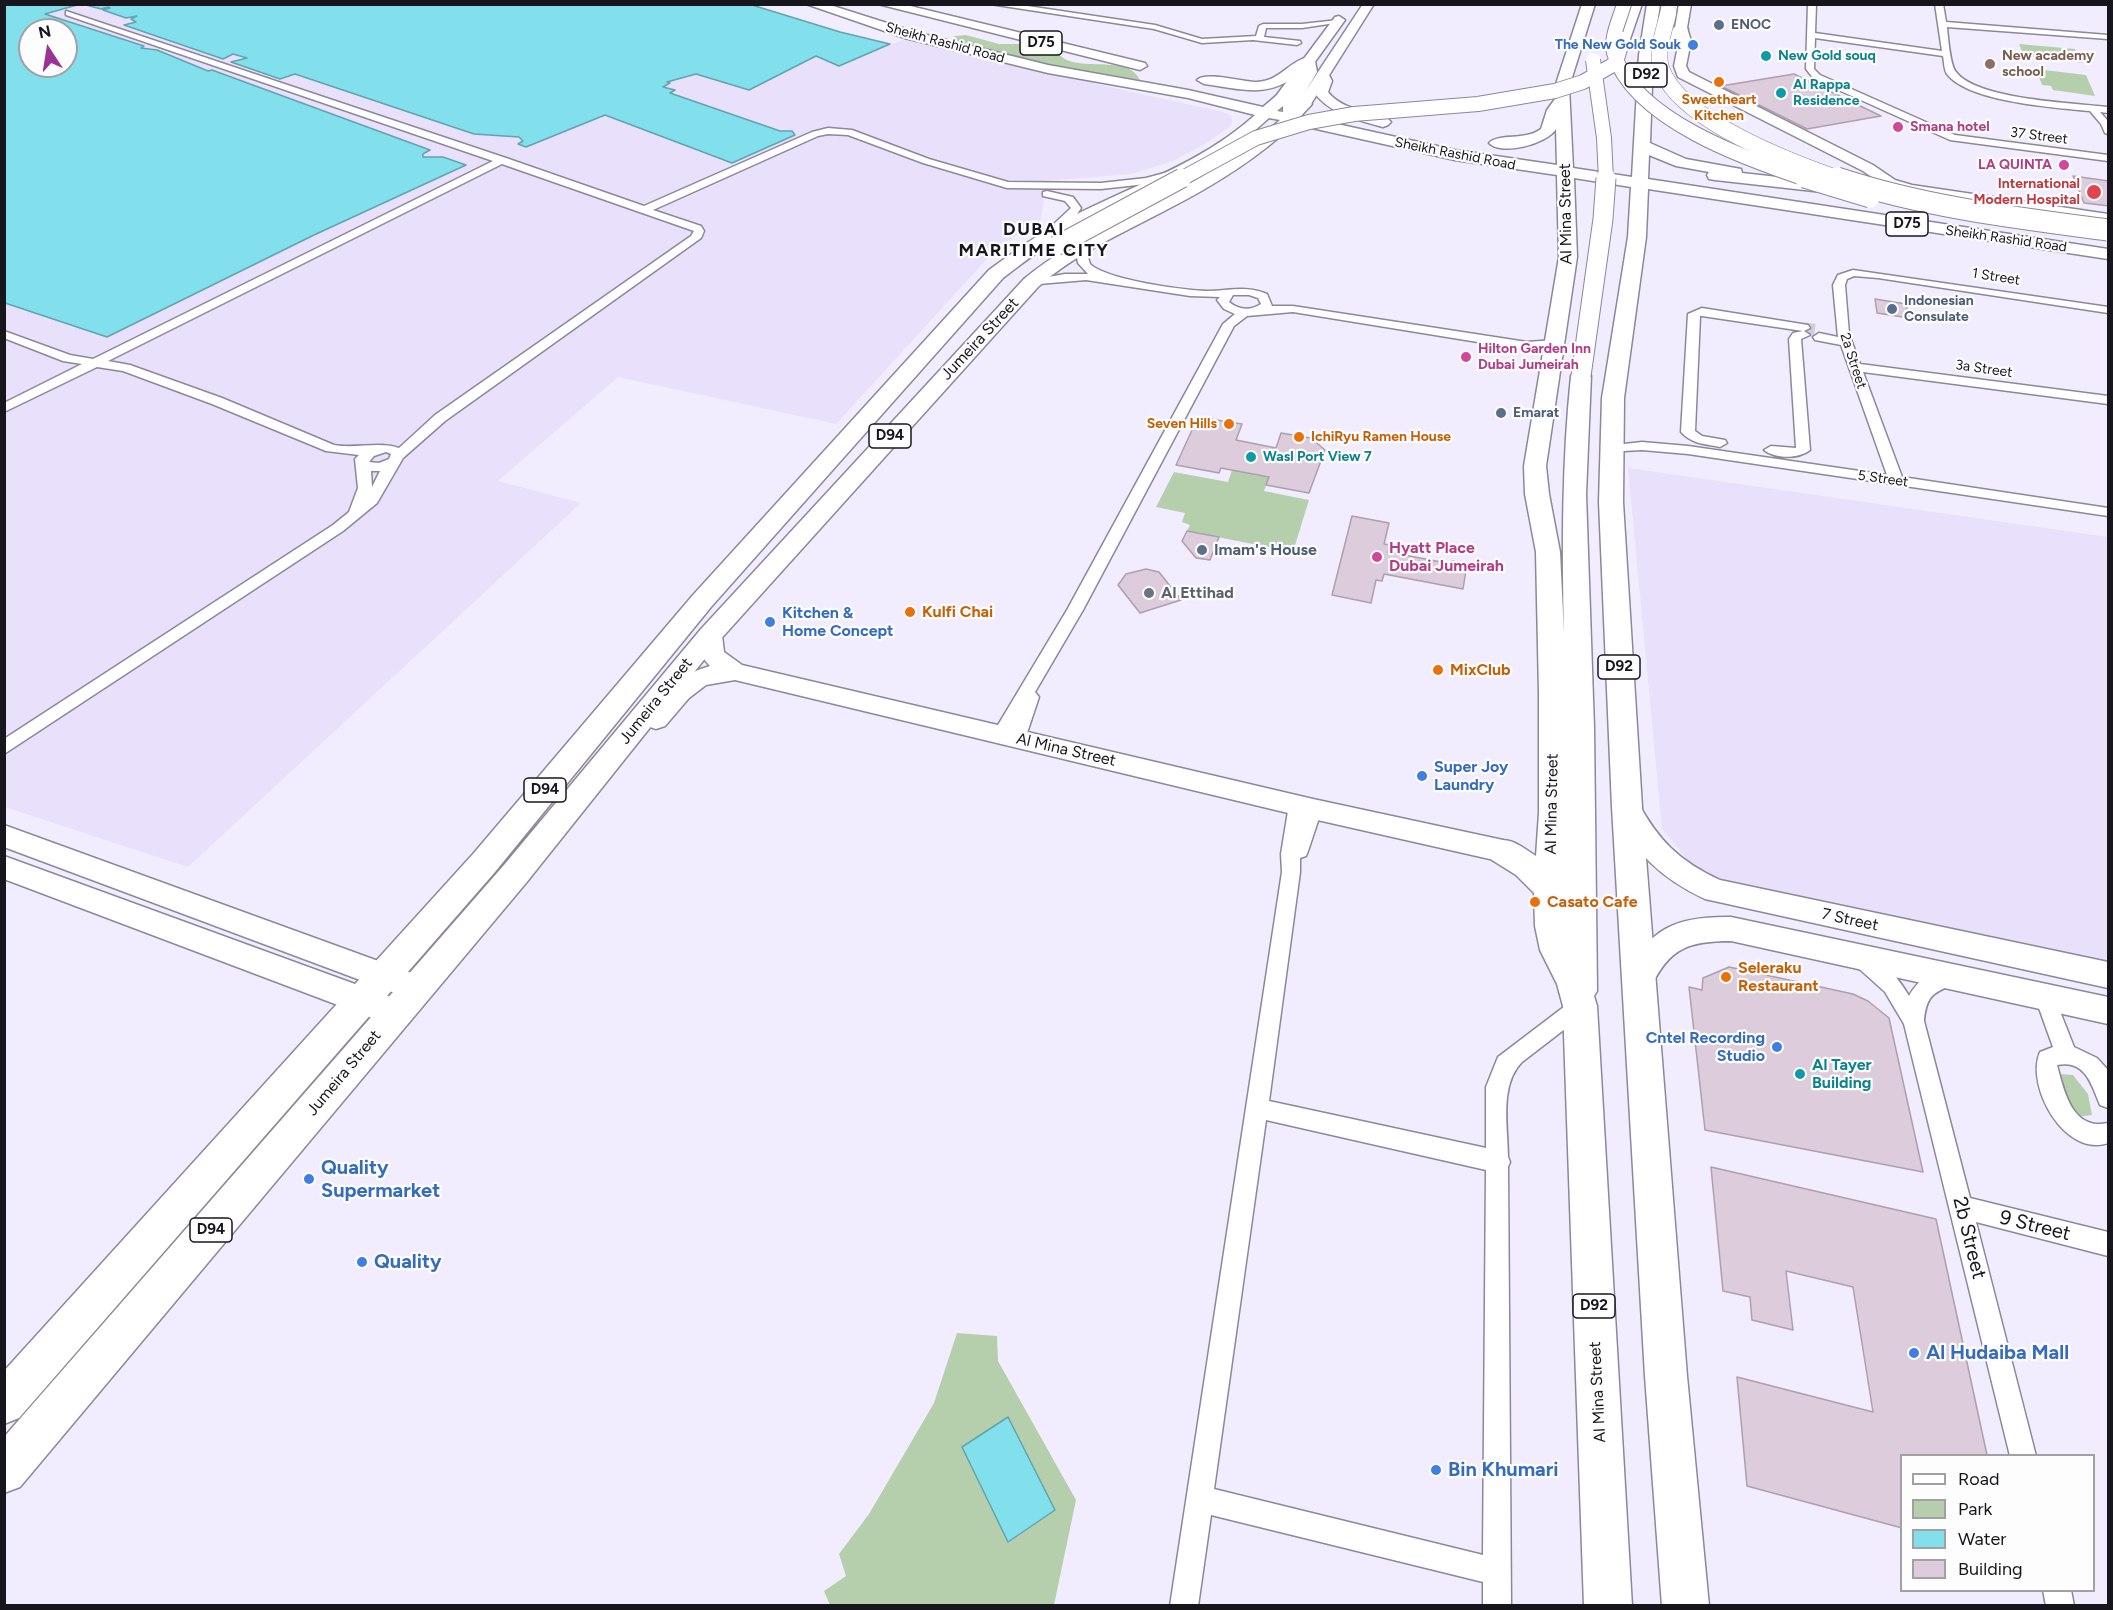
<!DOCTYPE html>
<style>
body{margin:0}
#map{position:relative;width:2113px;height:1610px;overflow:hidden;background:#f2edfe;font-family:Figtree,sans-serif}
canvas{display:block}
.frame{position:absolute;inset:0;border:6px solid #18161d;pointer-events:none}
.legend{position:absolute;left:1900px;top:1454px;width:195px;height:138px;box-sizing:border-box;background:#fdfdfd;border:2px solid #a1a1a3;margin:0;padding:8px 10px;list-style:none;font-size:18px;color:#18161d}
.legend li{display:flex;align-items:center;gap:12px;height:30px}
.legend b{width:30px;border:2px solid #a1a1a3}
.north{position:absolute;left:18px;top:18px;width:60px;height:60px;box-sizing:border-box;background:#fdfdfd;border:2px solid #a1a1a3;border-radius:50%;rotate:348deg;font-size:16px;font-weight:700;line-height:24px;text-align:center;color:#18161d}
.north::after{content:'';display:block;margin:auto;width:21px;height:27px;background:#9b3295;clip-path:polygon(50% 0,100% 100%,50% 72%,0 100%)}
</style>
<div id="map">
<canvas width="2113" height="1610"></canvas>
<div class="frame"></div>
<ul class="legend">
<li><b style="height:8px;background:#fff"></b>Road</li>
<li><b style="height:16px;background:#b5cfad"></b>Park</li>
<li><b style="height:16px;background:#82dfec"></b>Water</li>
<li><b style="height:16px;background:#dcccdc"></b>Building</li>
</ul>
<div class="north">N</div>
</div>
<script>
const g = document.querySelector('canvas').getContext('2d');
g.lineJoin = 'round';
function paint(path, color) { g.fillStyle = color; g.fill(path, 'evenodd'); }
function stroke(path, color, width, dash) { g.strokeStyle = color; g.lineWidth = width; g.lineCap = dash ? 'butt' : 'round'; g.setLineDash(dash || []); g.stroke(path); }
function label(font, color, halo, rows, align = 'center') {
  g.font = font + ' Figtree,sans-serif'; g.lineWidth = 4.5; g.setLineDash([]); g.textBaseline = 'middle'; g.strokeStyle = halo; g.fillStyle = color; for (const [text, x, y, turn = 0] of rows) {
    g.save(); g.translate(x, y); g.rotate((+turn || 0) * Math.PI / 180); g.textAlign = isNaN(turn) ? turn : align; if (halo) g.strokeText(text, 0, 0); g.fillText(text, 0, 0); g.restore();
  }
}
const built = new Path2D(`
 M77,5L101,9L108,7L126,18L136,16L138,17L137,22L128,24L229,56L233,54L248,59L237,60L288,76L295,74L465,131L519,137L524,141L519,143L526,147L605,115L732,162L785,130L780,131L669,93L674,91L662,86L666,83L677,78L682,79L696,74L749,90L817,56L839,66L910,37L1109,87L1223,112L1231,116L1232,121L1231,126L1203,145L1173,161L1131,174L1046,181L1041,220L998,247L836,424L618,377L498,481L581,503L188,867L5,807V303L107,337L314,235L465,165L443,157H423L429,150L212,70L208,71L157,50L153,51L139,47L143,46L44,14Z
 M1628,468L2108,537V971L1709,886L1662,829Z`);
const green = new Path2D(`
 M966,35L999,44H1028L1056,50C1070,77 1127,51 1140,80L1035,62L951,39L955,36Z
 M2019,44L2075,49L2083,63L2024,56Z
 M2036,69L2086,75L2095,96L2053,90L2051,86L2042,85Z
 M1232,470L1269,477L1264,491L1309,500L1293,552L1187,531L1190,525L1182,522L1185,513L1156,507L1174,472L1228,482Z
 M2059,1074L2073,1075L2088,1094L2092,1115L2077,1117L2061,1101Z
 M957,1333L997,1336L998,1361L1076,1500L1054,1605H830L824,1591L846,1576L839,1554L869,1514L934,1403Z`);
const water = new Path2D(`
 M5,4L77,5L45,14L144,46L141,48L157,50L208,71L212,70L430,150L423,154V157H443L466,165L314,235L107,337L5,303ZM30,30H66V66H30Z
 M752,5L840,32L890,44L839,66L816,56L749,90L696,74L667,82L670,83L663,87L675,90L670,93L780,131H792L795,135L732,163L605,115L526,147L518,144L523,141L519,137L474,134L295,74L280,79L231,62L247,58L233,54L223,59L124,25L136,22L131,19L137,16L126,18L103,10L110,8L108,7L101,9L86,5Z
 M1008,1417L1055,1510L1008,1542L962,1447Z`);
const building = new Path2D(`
 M1794,74L1881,116L1807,129L1721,86Z
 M2073,176L2109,181V206L2084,203Z
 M1875,299L1906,304L1909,318L1877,313Z
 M1198,417L1242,424L1236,440L1276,448L1281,433L1311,438L1325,450L1309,493L1266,485L1269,477L1221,468L1219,473L1176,465Z
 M1352,516L1389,523L1384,544L1390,545L1388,552L1452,564V561L1467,564L1463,589L1384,574L1382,581L1376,580L1371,603L1332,595Z
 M1187,531L1219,537L1210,560L1196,558L1182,541Z
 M1146,569L1159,572L1181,600L1140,613L1118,585L1126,574Z
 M1729,967L1853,994L1868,1001L1889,1018L1923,1172L1705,1130L1689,987L1702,990L1703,978Z
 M1711,1167L1936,1219L1987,1455H1902V1528L1747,1486L1737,1377L1873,1412L1853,1287L1786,1271L1793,1330L1752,1320L1750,1297L1723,1291Z`);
const streetTunnel = new Path2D(`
 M1804,328L1819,330`);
const street = new Path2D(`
 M990,4H1014L1155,25L1202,39L1256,36L1259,26L1263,24H1302L1338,20L1342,22L1302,28H1266L1264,37L1300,41L1301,43L1297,45L1253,40L1202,43L1154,29Z
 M1808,4H1816L1815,33L1942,51L1935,4H1943L1946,22L2108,35V39L1947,27C1948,37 1950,65 1956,72C1977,100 2075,103 2108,107V113L2100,112L2108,121V134L2105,133L2101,124L2090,111C2057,108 1968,102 1947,74C1944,70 1944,61 1943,56L1815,38L1814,69L1820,75L1955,135L2108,155V161L1950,140L1814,79L1806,69Z
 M66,11L506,158L644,206L812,132L828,128L852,130L929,159L1008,182L1101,183L1146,178L1172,171L1177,174L1146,184L1101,189L1007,188L923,163L848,135L828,134L818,136L653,210L701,226L704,231L701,238L445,421L403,458L377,503L343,531L4,754V739L333,525L349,512L358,488L355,459L359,455L326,451L212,404L123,371L97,367L4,412V403L82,364L63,361L4,338V331L70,355L93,359L493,161L66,15ZM502,164L694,231L691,236L435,415L399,448C379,441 356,449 334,445L222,398L130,365L108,361ZM386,452L391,454L389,459L379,463L369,462L374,456ZM371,471H380L372,487Z
 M1047,191L1073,197L1081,208L1074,219L1046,240L1042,239V235L1071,208L1065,201L1043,196V192Z
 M1080,244L1085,247L1090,264C1107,280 1182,290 1207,291C1228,291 1246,285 1267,294L1272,306H1293L1527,342L1555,340L1561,344L1555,348L1527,350L1293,312L1247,316L1234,326L1083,610L1035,692L1039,697L1025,739L1022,743L1016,745L1010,743L1008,738L1001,741L995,739L992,735L1067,610L1223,324L1235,314L1224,309L1217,300L1220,297L1190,296L1086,280L1027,285V281L1031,280L1065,274H1088L1078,263L1075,247ZM1233,295H1249L1258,298L1261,304C1250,311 1239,310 1229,302Z
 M1853,270L2108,307V313L1878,278L1854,276L1847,279L1845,285L1849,334L1860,364L2108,396V404L1863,372L1902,477L2108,508V516L1688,454L1642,450L1606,452L1604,449L1606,446L1642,442L1688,446L1887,475L1841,345L1815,340L1813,337L1819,333L1838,337L1833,285L1838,275Z
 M1702,308L1808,325L1810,328L1804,331L1810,335L1801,339L1810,450C1799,459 1775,459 1764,450L1771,446L1796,448L1789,339L1793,333L1803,331L1702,316H1700L1695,431L1702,436L1725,440L1727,443L1720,447C1705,444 1692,444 1681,432L1688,314Z
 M1298,798L1304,800L1307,804L1313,802L1319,804L1322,809L1308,851L1306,856L1300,858V872L1269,1101L1486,1148V1087L1498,1057L1573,1000L1580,997L1587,1000L1590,1006L1587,1012L1522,1062C1499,1085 1508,1127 1508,1157L1510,1162L1508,1167L1511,1606H1483V1582L1211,1515L1198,1606H1170L1282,872L1281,854L1289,805L1292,800ZM1266,1120L1486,1170L1483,1555L1214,1489Z
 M1862,951C1882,957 1899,979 1909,996C1917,981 1936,964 1954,970L1957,976C1948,996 1927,982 1924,1021L1970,1198L2108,1232V1256L1976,1222L2036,1456H2010L1904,1024L1885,992L1855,965L1852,959L1855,953Z
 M2045,988L2052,991L2074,1047L2097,1058L2108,1070V1108L2100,1105C2092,1086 2086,1059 2057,1065C2064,1091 2072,1131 2108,1123V1143C2065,1158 2025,1086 2040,1052L2053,1047L2035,997L2038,991Z
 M2043,1590H2071L2074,1606H2046Z`);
const secondary = new Path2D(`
 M1363,4H1374L1309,107H1299L1297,104Z
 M1679,4H1691L1687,28L1691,41L1686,66L1689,72L1873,165L1895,180L1912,185L2108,214V224L1910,194L1885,186L1863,171L1678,77L1674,66L1679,41L1675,28Z
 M1339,16L1345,20L1286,102H1276L1274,99L1276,96L1335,17Z
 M710,627L718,629L722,635L724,652L742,665L1313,799L1503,840L1513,843L1517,851L1513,859L1503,862L1313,819L735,680L706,685L689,698L665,726L656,729L647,726L643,720C658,694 681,674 710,666C700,656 694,643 702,629Z
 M1627,798L1637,801C1658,840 1679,861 1720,880L2108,962V988L1705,899C1662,879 1633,852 1613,808L1617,801Z
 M4,825L414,974L418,983L414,992L403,996L4,847Z
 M4,856L407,1003L411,1013L407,1023L396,1027L4,879Z
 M1731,917L2108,997V1024L1731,941C1689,941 1669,948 1651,987L1640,991L1629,987L1625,978C1649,928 1676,916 1731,917Z`);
const primary = new Path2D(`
 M806,4H827L915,32L1048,65L1188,90L1263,107L1276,96L1287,97L1303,70C1270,100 1243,89 1204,84L1197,80C1205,71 1243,82 1257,82C1280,81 1288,62 1308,57L1315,61L1317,72L1300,101H1309L1312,104L1301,116L1455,150L1557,165L1556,129C1547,144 1501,156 1489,143C1498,133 1525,141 1541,129L1547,110L1555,99V87L1582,4H1595L1569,87L1573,168L1632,177L1639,55L1647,4H1660L1654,45L1676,26L1681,25L1688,29L1671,47L1653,57L1650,143L1686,159L1741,169L1742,173L1840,184L1848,189L1840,194L1715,180L1709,179L1707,175L1709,172L1676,166L1649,155L1648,179L2108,249V259L1648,189L1646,237L1624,398L1623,502L1642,807L1687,1376L1709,1606H1662L1645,1376L1612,807L1599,502L1602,398L1628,237L1631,187L1574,178L1577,257L1546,466L1549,494L1560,552L1564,634C1562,547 1562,462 1571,376L1574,372L1581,370L1588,372L1591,376L1586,494L1594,728L1597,991L1594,996L1597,1006L1632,1606H1584L1563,1006L1557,984L1540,950L1535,926L1534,893L1516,875L1492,860L1488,851L1492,842C1511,836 1520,846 1536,856L1539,813V694L1536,552L1525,494L1524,466L1559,257L1557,175L1455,160L1294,124C1257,159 1213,186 1168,209C1123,233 1076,253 1038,287L719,641L526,883L20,1487L4,1493V1437L504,865L701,629L1024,279C1063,246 1109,226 1154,203C1199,180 1242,154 1280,120L1269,118C1213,171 1137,194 1071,231C1046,245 1025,261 1003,278L711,607L495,872L19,1418L4,1424V1371L473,854L693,595L989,270C1012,253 1034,237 1058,224C1124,188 1199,166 1255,115L1188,98L1048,73L905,38ZM1283,106V112L1277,111Z
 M878,4H902L1145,63L1147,66L1140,70Z
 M1629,4H1642L1630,39L1623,43L1616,39Z
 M1323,72L1328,73L1332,81L1328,92C1342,110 1369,111 1388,119L1391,122L1388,125L1383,127C1358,120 1329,114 1314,92L1318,81L1316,76Z`);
const primaryBridgeFar1 = new Path2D(`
 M1624,4C1620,19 1610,38 1614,53C1633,120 1749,160 1809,180
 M1593,60L1604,138L1606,180
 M1179,180L1256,138L1309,122L1354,114L1478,104L1555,91L1583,82L1611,66L1616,62L1623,39`);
const primaryBridge = new Path2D(`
 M1804,178L1870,198
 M1056,246L1182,178
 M1581,376L1603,219L1606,178`);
const highwayBridgeFar1 = new Path2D(`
 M1668,14C1664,31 1656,51 1661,68C1678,120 1793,163 1842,180`);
const highwayBridge = new Path2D(`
 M1837,178C1924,207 2017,218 2108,230`);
const markers = [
 [1719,25,6,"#5c6f8a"],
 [1693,45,6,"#3f7fe0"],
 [1766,56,6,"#0f9aa8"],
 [1990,64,6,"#8d6e63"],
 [1719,82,6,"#e8710a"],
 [1781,93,6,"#0f9aa8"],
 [1898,127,6,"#d1479c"],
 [2064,165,6,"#d1479c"],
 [2094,192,8,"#e0444e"],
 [1892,309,6,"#5c6f8a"],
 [1466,357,6,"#d1479c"],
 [1501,413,6,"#5c6f8a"],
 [1229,424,6,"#e8710a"],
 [1299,437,6,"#e8710a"],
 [1251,457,6,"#0f9aa8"],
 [1202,550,6,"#5c6f8a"],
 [1377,557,6,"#d1479c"],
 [1149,593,6,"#6b7280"],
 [910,612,6,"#e8710a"],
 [770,622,6,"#3f7fe0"],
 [1438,670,6,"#e8710a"],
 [1422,776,6,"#3f7fe0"],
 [1535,902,6,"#e8710a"],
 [1726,977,6,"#e8710a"],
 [1777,1047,6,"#3f7fe0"],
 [1800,1074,6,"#0f9aa8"],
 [309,1179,6,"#3f7fe0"],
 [362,1262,6,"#3f7fe0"],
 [1914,1353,6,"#3f7fe0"],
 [1436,1470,6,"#3f7fe0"]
];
const farServicenames = [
 ["ENOC",1731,25],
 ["Indonesian",1904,301],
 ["Consulate",1904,317],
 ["Emarat",1513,413]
];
const farStreetnames = [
 ["Sheikh Rashid Road",945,43,15],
 ["37 Street",2039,136,7],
 ["Sheikh Rashid Road",1455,154,11],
 ["Sheikh Rashid Road",2006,239,8],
 ["1 Street",1996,277,9],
 ["2a Street",1853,361,72],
 ["3a Street",1984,369,8],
 ["5 Street",1883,479,8]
];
const farShopnames = [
 ["The New Gold Souk",1681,45]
];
const farCulturenames = [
 ["New Gold souq",1778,56],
 ["Al Rappa",1793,85],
 ["Residence",1793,101],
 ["Wasl Port View 7",1263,457]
];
const farEducationnames = [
 ["New academy",2002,56],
 ["school",2002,72]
];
const farFoodnames = [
 ["Sweetheart",1719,100],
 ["Kitchen",1719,116],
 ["Seven Hills",1217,424,"right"],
 ["IchiRyu Ramen House",1311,437,"left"]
];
const farHotelnames = [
 ["Smana hotel",1910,127],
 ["LA QUINTA",2052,165,"right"],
 ["Hilton Garden Inn",1478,349],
 ["Dubai Jumeirah",1478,365]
];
const farHealthnames = [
 ["International",2080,184],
 ["Modern Hospital",2080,200]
];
const shields = [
 [1041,43,42],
 [1646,75,42],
 [1907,224,42],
 [890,436,42],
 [1619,667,42],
 [545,790,42],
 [211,1230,42],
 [1594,1306,42]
];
const shieldNames = [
 ["D75",1041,43],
 ["D92",1646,75],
 ["D75",1907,224],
 ["D94",890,436],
 ["D92",1619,667],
 ["D94",545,790],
 ["D94",211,1230],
 ["D92",1594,1306]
];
const streetNames = [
 ["Al Mina Street",1566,214,-91],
 ["Jumeira Street",980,339,-47],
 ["Jumeira Street",656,701,-51],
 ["Al Mina Street",1066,750,13],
 ["Al Mina Street",1552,804,-89],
 ["7 Street",1850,920,12],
 ["Jumeira Street",344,1073,-50],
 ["Al Mina Street",1598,1392,-93]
];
const hotelNames = [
 ["Hyatt Place",1389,548],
 ["Dubai Jumeirah",1389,566]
];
const serviceNames = [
 ["Imam's House",1214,550]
];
const worshipNames = [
 ["Al Ettihad",1161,593]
];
const foodNames = [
 ["Kulfi Chai",922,612],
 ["MixClub",1450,670],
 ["Casato Cafe",1547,902],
 ["Seleraku",1738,968],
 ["Restaurant",1738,986]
];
const shopNames = [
 ["Kitchen &",782,613],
 ["Home Concept",782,631],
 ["Super Joy",1434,767],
 ["Laundry",1434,785],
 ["Cntel Recording",1765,1038,"right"],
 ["Studio",1765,1056,"right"]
];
const cultureNames = [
 ["Al Tayer",1812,1065],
 ["Building",1812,1083]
];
const farDistrictnames = [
 ["DUBAI",1034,230],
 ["MARITIME CITY",1034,251]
];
const nearShopnames = [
 ["Quality",321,1168],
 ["Supermarket",321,1191],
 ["Quality",374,1262],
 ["Al Hudaiba Mall",1926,1353],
 ["Bin Khumari",1448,1470]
];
const nearStreetnames = [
 ["9 Street",2035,1226,14],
 ["2b Street",1969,1238,76]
];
paint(built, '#e9e0fc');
paint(green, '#b5cfad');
paint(water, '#82dfec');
stroke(water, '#62a3ae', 1.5);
paint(building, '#dcccdc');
stroke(building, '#ae9fae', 1.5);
stroke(streetTunnel, '#d1cddc', 11, [11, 6]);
stroke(street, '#8d8799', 3);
stroke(secondary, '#8d8799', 3);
stroke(primary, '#8d8799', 3);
paint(street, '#fff');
paint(secondary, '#fff');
paint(primary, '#fff');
stroke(primaryBridgeFar1, '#8d8799', 16, []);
stroke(primaryBridge, '#8d8799', 21, []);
stroke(highwayBridgeFar1, '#8d8799', 17, []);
stroke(highwayBridge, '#8d8799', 23, []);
stroke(primaryBridgeFar1, '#fff', 14);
stroke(primaryBridge, '#fff', 19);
stroke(highwayBridgeFar1, '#fff', 16);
stroke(highwayBridge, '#fff', 21);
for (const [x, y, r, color] of markers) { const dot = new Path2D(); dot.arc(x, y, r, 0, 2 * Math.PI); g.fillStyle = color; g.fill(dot); stroke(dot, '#fdfdfd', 2); }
label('bold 14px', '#4e5e75', '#fdfdfd', farServicenames, 'left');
label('14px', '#18161d', '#fdfdfd', farStreetnames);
label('bold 14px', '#366cbe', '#fdfdfd', farShopnames, 'right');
label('bold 14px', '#0d838f', '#fdfdfd', farCulturenames, 'left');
label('bold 14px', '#785e54', '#fdfdfd', farEducationnames, 'left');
label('bold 14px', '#c56008', '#fdfdfd', farFoodnames);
label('bold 14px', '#b23c85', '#fdfdfd', farHotelnames, 'left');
label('bold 14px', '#be3a42', '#fdfdfd', farHealthnames, 'right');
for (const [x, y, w] of shields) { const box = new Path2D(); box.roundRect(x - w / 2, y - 12, w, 24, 4.5); g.fillStyle = '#fdfdfd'; g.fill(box); stroke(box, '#18161d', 1.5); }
label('bold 15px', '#18161d', null, shieldNames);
label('16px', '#18161d', '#fdfdfd', streetNames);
label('bold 16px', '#b23c85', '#fdfdfd', hotelNames, 'left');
label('bold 16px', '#4e5e75', '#fdfdfd', serviceNames, 'left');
label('bold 16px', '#5b616d', '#fdfdfd', worshipNames, 'left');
label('bold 16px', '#c56008', '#fdfdfd', foodNames, 'left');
label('bold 16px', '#366cbe', '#fdfdfd', shopNames, 'left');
label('bold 16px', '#0d838f', '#fdfdfd', cultureNames, 'left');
g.letterSpacing = '1.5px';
label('bold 18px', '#18161d', '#fdfdfd', farDistrictnames);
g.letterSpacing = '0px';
label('bold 20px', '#366cbe', '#fdfdfd', nearShopnames, 'left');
label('20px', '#18161d', '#fdfdfd', nearStreetnames);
</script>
